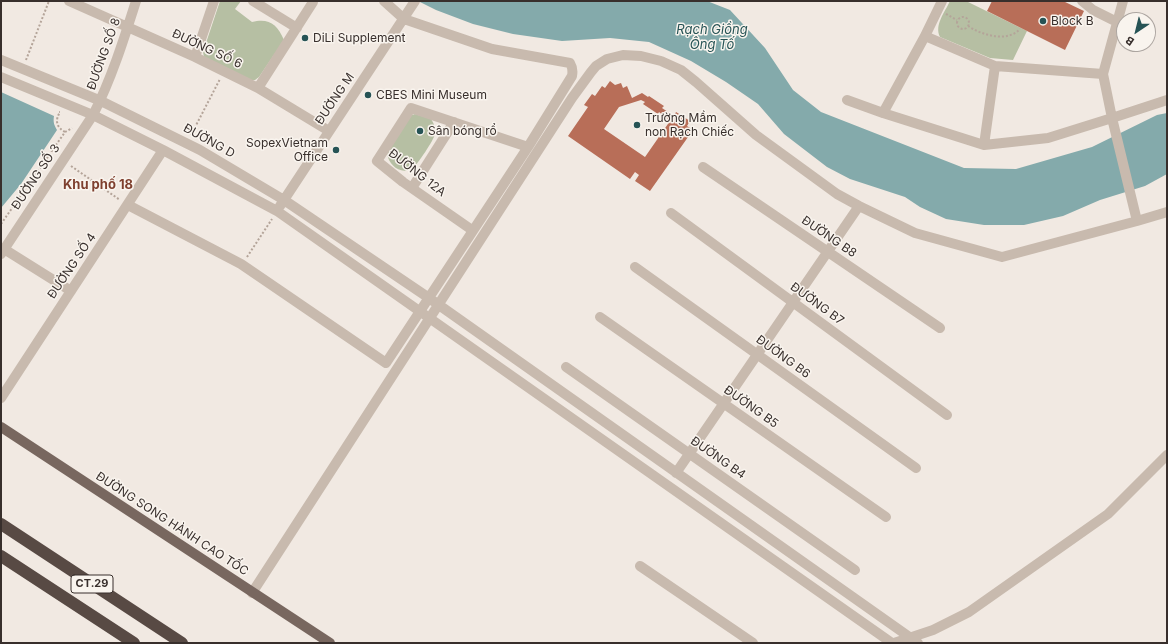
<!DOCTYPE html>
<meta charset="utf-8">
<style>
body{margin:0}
#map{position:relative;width:1168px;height:644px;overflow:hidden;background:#f1e9e2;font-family:Inter,sans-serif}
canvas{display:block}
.frame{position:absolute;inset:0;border:2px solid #382f2c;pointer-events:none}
.north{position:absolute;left:1116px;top:12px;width:40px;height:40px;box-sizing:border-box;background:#f9f4ee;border:1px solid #aca5a0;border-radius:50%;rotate:215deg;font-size:11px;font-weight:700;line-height:16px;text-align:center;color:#382f2c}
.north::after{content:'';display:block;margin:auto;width:14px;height:18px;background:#265355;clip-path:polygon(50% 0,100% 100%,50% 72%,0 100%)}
</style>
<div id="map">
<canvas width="1168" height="644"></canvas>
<div class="frame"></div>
<div class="north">B</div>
</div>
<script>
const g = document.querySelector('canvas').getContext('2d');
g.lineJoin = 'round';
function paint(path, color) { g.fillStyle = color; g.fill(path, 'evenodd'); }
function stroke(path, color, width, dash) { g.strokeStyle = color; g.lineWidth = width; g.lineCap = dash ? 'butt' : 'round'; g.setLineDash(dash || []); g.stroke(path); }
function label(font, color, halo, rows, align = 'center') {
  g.font = font + ' Inter,sans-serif'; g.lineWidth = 3; g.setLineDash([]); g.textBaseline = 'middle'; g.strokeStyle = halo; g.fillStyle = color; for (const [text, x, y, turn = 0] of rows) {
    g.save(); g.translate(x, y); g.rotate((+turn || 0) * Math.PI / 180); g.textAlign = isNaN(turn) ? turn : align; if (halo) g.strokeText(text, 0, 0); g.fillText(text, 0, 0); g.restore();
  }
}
const green = new Path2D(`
 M220,1H241L235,9L252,22C269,18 277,24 284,40L259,77L255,80H251L204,57L203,52Z
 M950,1H966L1027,31L1013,60L990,58L940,37C934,25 945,12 950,1Z
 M415,114L431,119C434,124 436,128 435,134C434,140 417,165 413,168C401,176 389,165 387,154L409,116Z`);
const water = new Path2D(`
 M418,1H707L730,10L765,48L793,90L821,112L964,168L1016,169L1092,147L1157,115L1167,113V174L1145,186L1100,200L1063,216L1024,225H984L946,219L920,207L905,197L850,179L827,167L784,134L758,104L726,82L691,61L649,42L610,38L562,41L513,34L473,24L436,10Z
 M1,92L54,116C53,122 54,125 57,130L21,184L1,208Z`);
const building = new Path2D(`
 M992,1H1063L1084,11L1065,50L987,11Z
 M610,81L615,85L621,83L623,88L627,86L632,98L642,93L648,97L649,96L664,106L662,108L674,116L676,112L690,121L687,126L693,130L650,191L635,181L639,175L635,172L630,179L568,136L588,107L584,105L592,94L595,96L602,86L605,88ZM641,100L645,102L643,104L658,114L659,112L670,121L645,157L604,129L619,107Z`);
const path = new Path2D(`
 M946,14L957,20
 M957 23a6 6 0 1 1 12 0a6 6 0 1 1-12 0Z
 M968,26C982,35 1007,43 1020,29
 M26,60L49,1
 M65,132L72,128
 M191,135L220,79
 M71,166L120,200
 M1,224L65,132C56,127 55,120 60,112H59
 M247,257L272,219`);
const minor = new Path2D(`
 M69,1L195,57L258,88L329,131
 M253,1L297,28
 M1082,1L1093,10L1117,22
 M195,57L214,1
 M1,60L101,101L200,150L284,200L429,298L918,643
 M1103,74L1123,1
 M1,77L93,115L163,150L277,211L892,643
 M258,88L313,2
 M847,100L883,113L984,145L1048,138L1112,118L1103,74L995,66L925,36L942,1
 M883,113L925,36
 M984,145L995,66
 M703,167L940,328
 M412,188L454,122
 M128,205L241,264L386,363L528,147L572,76C573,71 573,68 570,63L492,49L404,19L384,1
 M280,206L415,1
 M671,213L947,415
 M1137,221L1112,118L1167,100
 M472,230L403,182L377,161L411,108L528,147
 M4,249L71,291
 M1,254L93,115C111,80 124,39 136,1
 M635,267L916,468
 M600,317L886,517
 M566,367L855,570
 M1,398L163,150
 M676,473L859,206
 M640,566L753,643
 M252,593L572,98L591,72L596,66L607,59L623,55L641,56L661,61L681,70L696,82L756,135L837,194L859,206L915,233L1002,257L1137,221L1167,212
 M894,643L933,630L969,612L1108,514L1167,455`);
const major = new Path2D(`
 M1,427L330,643`);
const highway = new Path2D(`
 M1,524L182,643
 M1,556L134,643`);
const markers = [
 [1043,21,4,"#265355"],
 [305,38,4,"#265355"],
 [368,95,4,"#265355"],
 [637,125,4,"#265355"],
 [420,131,4,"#265355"],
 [336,150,4,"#265355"]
];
const shields = [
 [92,584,42]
];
const shieldNames = [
 ["CT.29",92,584]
];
const poiNames = [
 ["Block B",1051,21],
 ["DiLi Supplement",313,38],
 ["CBES Mini Museum",376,95],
 ["Trường Mầm",645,118],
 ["non Rạch Chiếc",645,132],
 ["Sân bóng rổ",428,131],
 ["SopexVietnam",328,143,"right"],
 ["Office",328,157,"right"]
];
const streetNames = [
 ["ĐƯỜNG SỐ 6",207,49,25],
 ["ĐƯỜNG SỐ 8",104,54,-70],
 ["ĐƯỜNG M",335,99,-56],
 ["ĐƯỜNG D",209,141,29],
 ["ĐƯỜNG 12A",417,173,38],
 ["ĐƯỜNG SỐ 3",36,177,-56],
 ["ĐƯỜNG B8",829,237,34],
 ["ĐƯỜNG SỐ 4",72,266,-56],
 ["ĐƯỜNG B7",817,304,36],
 ["ĐƯỜNG B6",783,357,36],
 ["ĐƯỜNG B5",751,407,35],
 ["ĐƯỜNG B4",718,458,35],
 ["ĐƯỜNG SONG HÀNH CAO TỐC",172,524,33]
];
const waterNames = [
 ["Rạch Giồng",712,30],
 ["Ông Tố",712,45]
];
const neighbourhoodNames = [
 ["Khu phố 18",98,185]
];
paint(green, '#b6bfa3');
paint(water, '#84aaab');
paint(building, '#b86e58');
stroke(path, '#b4a499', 2, [2, 2]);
stroke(minor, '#c8baae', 10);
stroke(major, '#78675f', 10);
stroke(highway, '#584a44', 12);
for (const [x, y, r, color] of markers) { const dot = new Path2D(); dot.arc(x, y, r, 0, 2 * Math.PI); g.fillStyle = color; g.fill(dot); stroke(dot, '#f9f4ee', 1.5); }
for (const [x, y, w] of shields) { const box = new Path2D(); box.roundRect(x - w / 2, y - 9, w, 18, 3); g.fillStyle = '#f9f4ee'; g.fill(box); stroke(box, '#382f2c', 1); }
label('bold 11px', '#382f2c', null, shieldNames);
label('12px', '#382f2c', '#f9f4ee', poiNames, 'left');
label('12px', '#382f2c', '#f9f4ee', streetNames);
label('italic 13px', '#265355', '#f9f4ee', waterNames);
label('bold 13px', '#7e3f2e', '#f9f4ee', neighbourhoodNames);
</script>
